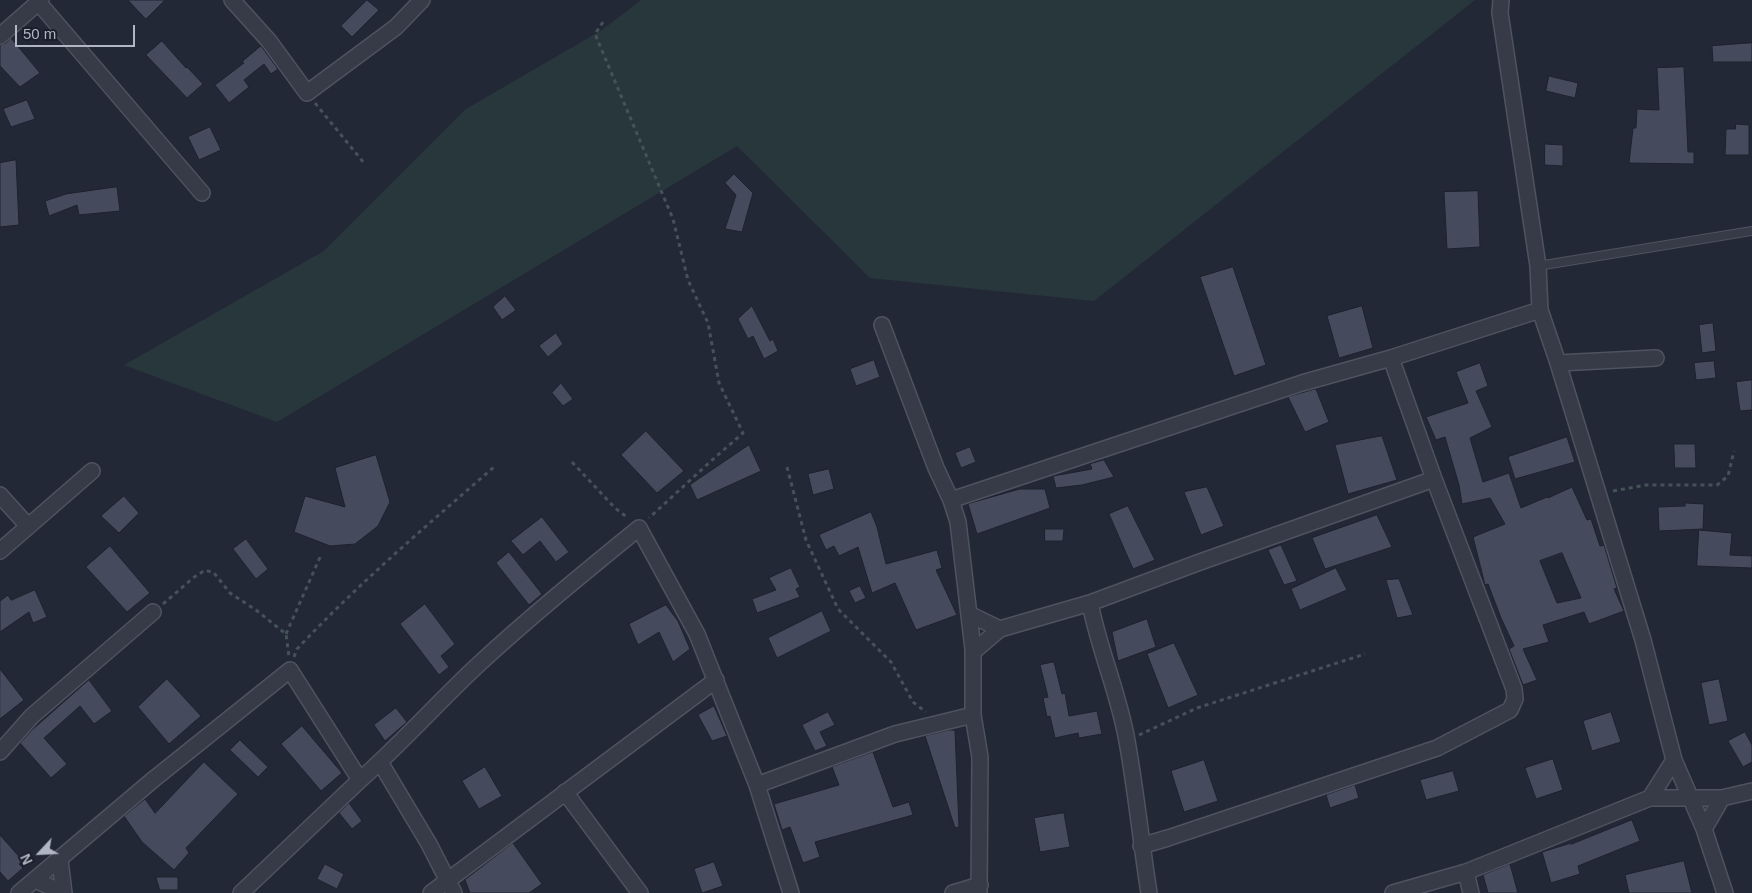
<!DOCTYPE html>
<style>
body{margin:0}
#map{position:relative;width:1752px;height:893px;overflow:hidden;background:#232837;font-family:Helvetica,sans-serif}
canvas{display:block}
.north{position:absolute;left:15px;top:828px;width:50px;height:50px;-webkit-text-stroke:4px #1c202d;paint-order:stroke;rotate:245deg;font-size:14px;font-weight:700;line-height:20px;text-align:center;color:#b1b6c4}
.north::after{content:'';display:block;margin:auto;width:18px;height:22px;background:#b1b6c4;clip-path:polygon(50% 0,100% 100%,50% 72%,0 100%)}
.scale{position:absolute;left:15px;top:25px;width:120px;height:22px;box-sizing:border-box;border:2px solid #b1b6c4;border-top:0;padding-left:6px;font-size:15px;line-height:18px;white-space:nowrap;color:#b1b6c4;-webkit-text-stroke:4px #1c202d;paint-order:stroke}
</style>
<div id="map">
<canvas width="1752" height="893"></canvas>
<div class="north">N</div>
<div class="scale">50 m</div>
</div>
<script>
const g = document.querySelector('canvas').getContext('2d');
g.lineJoin = 'round';
function paint(path, color) { g.fillStyle = color; g.fill(path, 'evenodd'); }
function stroke(path, color, width, dash) { g.strokeStyle = color; g.lineWidth = width; g.lineCap = dash ? 'butt' : 'round'; g.setLineDash(dash || []); g.stroke(path); }
const green = new Path2D(`
 M641,0H1475L1094,301L870,278L737,146L277,422L124,365L324,251L466,109L602,30Z`);
const building = new Path2D(`
 M128,0H165L146,19Z
 M367,0L379,10L352,37L341,26Z
 M11,38L40,73L20,87L0,66V45L6,43Z
 M162,41L186,68L187,67L203,84L187,98L146,55Z
 M1752,43V62H1713L1712,46Z
 M261,46L278,69L271,74L264,64L244,80L249,87L229,103L215,85L244,63L242,62Z
 M1684,67L1688,152H1694V164L1629,163L1633,128H1636L1637,109L1659,110L1657,68Z
 M1549,76L1578,83L1575,98L1546,91Z
 M27,100L35,119L11,127L3,109Z
 M1736,124L1749,125V155H1725L1726,129H1735Z
 M210,127L221,150L199,160L188,137Z
 M1545,144L1563,145V166L1545,165Z
 M16,160L19,225L0,227V163Z
 M734,174L753,193L742,232L725,229L736,195L725,183Z
 M117,187L120,211L79,215L77,205L49,216L45,201L66,194Z
 M1478,191L1480,247L1447,249L1444,192Z
 M1233,267L1266,365L1234,376L1200,277Z
 M505,296L516,310L502,320L493,307Z
 M752,306L770,341L773,339L778,351L764,359L753,336L748,339L738,319Z
 M1362,306L1373,348L1339,358L1327,316Z
 M1713,323L1716,351L1702,353L1699,325Z
 M556,333L563,344L548,357L539,346Z
 M874,360L880,377L856,386L850,369Z
 M1714,361L1716,378L1696,380L1694,363Z
 M1480,363L1488,386L1476,391L1492,427L1470,438L1483,482L1509,473L1521,508L1547,497L1548,498L1572,487L1587,520L1591,519L1600,546L1604,545L1617,588L1614,589L1624,611L1589,624L1584,612L1543,625L1549,642L1523,649L1537,680L1523,685L1509,649L1514,646L1501,618L1488,584L1485,585L1473,537L1505,524L1490,498L1462,504L1459,485L1445,437L1436,440L1426,417L1468,403L1456,372ZM1562,553L1581,598L1557,603L1540,561Z
 M1752,380V410L1740,411L1736,382Z
 M561,383L573,399L563,406L552,393Z
 M1316,389L1329,422L1305,432L1288,397Z
 M646,431L684,471L657,493L621,455Z
 M1382,436L1397,480L1348,494L1335,445Z
 M1567,437L1575,462L1515,479L1508,457Z
 M1674,444H1695L1696,468H1675Z
 M749,445L761,471L697,500L690,485Z
 M970,447L976,462L961,468L955,453Z
 M376,455L390,502L378,526L355,544L330,546L294,532L305,496L345,507L335,468Z
 M1104,460L1114,477L1082,485L1056,488L1053,476L1092,469L1090,464Z
 M829,469L834,489L813,495L808,474Z
 M1207,487L1224,526L1201,535L1184,492Z
 M1020,489H1045L1050,508L977,534L968,504Z
 M124,496L139,513L119,533L101,516Z
 M1685,503L1704,504L1703,529L1659,531L1658,507L1685,506Z
 M1128,506L1155,560L1133,569L1109,514Z
 M871,512L877,527L886,564L937,550L942,568L936,570L957,615L916,630L895,583L872,593L858,547L839,556L834,546L826,550L819,535Z
 M1377,515L1392,547L1325,569L1312,538Z
 M542,517L569,552L556,562L540,541L523,555L511,541Z
 M1045,529H1064L1063,541H1045Z
 M1699,530L1732,533L1730,555L1752,556V568L1697,566Z
 M246,539L268,569L256,579L233,549Z
 M1281,545L1297,581L1284,585L1268,550Z
 M110,546L150,593L127,612L86,567Z
 M509,552L542,594L529,605L496,563Z
 M791,568L800,587L796,589L800,597L757,613L752,599L776,590L769,578Z
 M1336,568L1347,590L1300,610L1291,589Z
 M1399,579L1413,615L1397,618L1386,580Z
 M860,586L866,598L855,603L849,591Z
 M35,590L47,617L33,623L29,612L0,632V601L8,595L11,600Z
 M425,604L455,644L441,656L449,667L439,675L400,624Z
 M666,605L678,621L690,649L673,662L659,632L638,645L629,624Z
 M822,611L831,631L777,658L768,638Z
 M1147,619L1156,647L1118,661L1112,632Z
 M1174,643L1198,695L1168,708L1147,654Z
 M1054,662L1062,694L1065,693L1069,716L1097,711L1102,734L1079,738L1078,733L1055,738L1050,716L1047,717L1043,698L1048,697L1040,665Z
 M0,669L24,700L0,719Z
 M167,679L201,716L169,744L138,707Z
 M1719,679L1728,721L1709,725L1701,683Z
 M89,680L112,711L94,724L80,706L44,738L67,764L51,778L20,743L32,730Z
 M714,706L727,736L712,741L698,715Z
 M396,708L407,722L385,741L374,725Z
 M828,712L835,725L820,732L827,746L815,751L802,725Z
 M1611,712L1621,742L1592,751L1583,721Z
 M302,726L342,773L321,791L281,744Z
 M949,730H955L959,827L955,828L925,736Z
 M1745,732L1752,745V762L1743,767L1728,741Z
 M240,740L268,767L258,777L230,750Z
 M873,752L893,807L909,802L913,815L815,842L820,857L803,863L790,827L782,830L774,804L839,785L832,767Z
 M1553,759L1563,790L1536,799L1525,768Z
 M1204,760L1218,801L1184,812L1171,771Z
 M204,762L238,794L186,848L189,853L174,870L142,842L124,816L145,799L155,813Z
 M485,767L502,796L479,809L462,781Z
 M1453,771L1459,791L1426,800L1420,780Z
 M1355,785L1359,798L1330,808L1326,795Z
 M349,803L362,821L352,829L339,813Z
 M1064,813L1070,847L1040,852L1034,818Z
 M1632,820L1640,841L1578,866L1580,874L1551,883L1542,852L1571,843V844Z
 M0,835L23,861L19,864L23,868L8,881L0,872Z
 M513,843L542,884L529,893H470L465,880Z
 M1684,861L1692,893H1629L1625,875Z
 M714,862L723,886L702,893L694,869Z
 M325,864L344,874L337,889L317,879Z
 M1510,864L1518,893H1488L1483,875Z
 M156,877H178V890H160Z`);
const path = new Path2D(`
 M603,22L595,34L673,219L688,280L708,323L719,383L743,433L711,461L649,518
 M315,103L364,163
 M572,462L615,508L628,518
 M787,467L806,540L838,609L891,662L913,702L926,712
 M1613,491L1646,485H1717L1728,476L1734,451
 M163,604L193,578L205,570L214,573L230,593L256,610L286,634L289,657
 M286,634L321,555
 M294,657L297,649C358,584 426,526 494,467
 M1139,735L1197,708L1365,654`);
const lane = new Path2D(`
 M1538,266L1752,231`);
const street = new Path2D(`
 M232,0L269,41L307,93L396,27L422,0
 M1501,0L1500,13L1538,266L1540,310L1558,363L1643,640L1674,760L1704,829L1725,893
 M38,2L202,193
 M0,36L41,0
 M882,325L936,468L951,500L958,522L973,649V715L980,757L979,893
 M1558,363L1656,358
 M0,495L28,526
 M951,500L1302,383L1391,358L1540,310
 M0,551L92,471
 M969,614L1000,629
 M973,652L1000,629L1090,603
 M0,752L32,716L153,612
 M380,762L429,844L454,893
 M757,785L895,734L973,715
 M565,792L640,893
 M1650,798H1722L1752,791
 M1704,829L1722,798
 M1141,846L1168,838L1437,748L1510,710L1515,699L1514,689L1434,479L1391,358
 M60,860L64,893
 M1466,872L1471,893
 M35,880L64,893
 M19,893L154,779L290,670L360,780C402,743 439,701 480,663C531,616 585,572 639,528L697,634L757,785L791,893
 M241,893L360,780
 M431,893L716,680
 M953,893L980,885
 M1149,893C1141,842 1136,791 1127,741C1119,694 1099,650 1090,603L1200,562L1434,479
 M1393,893L1466,872L1650,798L1674,760`);
paint(green, '#28373c');
paint(building, '#454b5c');
stroke(building, '#1e222f', 1);
stroke(lane, '#4e5360', 10);
stroke(street, '#4e5360', 18);
stroke(path, '#455258', 3, [4, 4]);
stroke(lane, '#373b48', 8);
stroke(street, '#373b48', 15);
</script>
